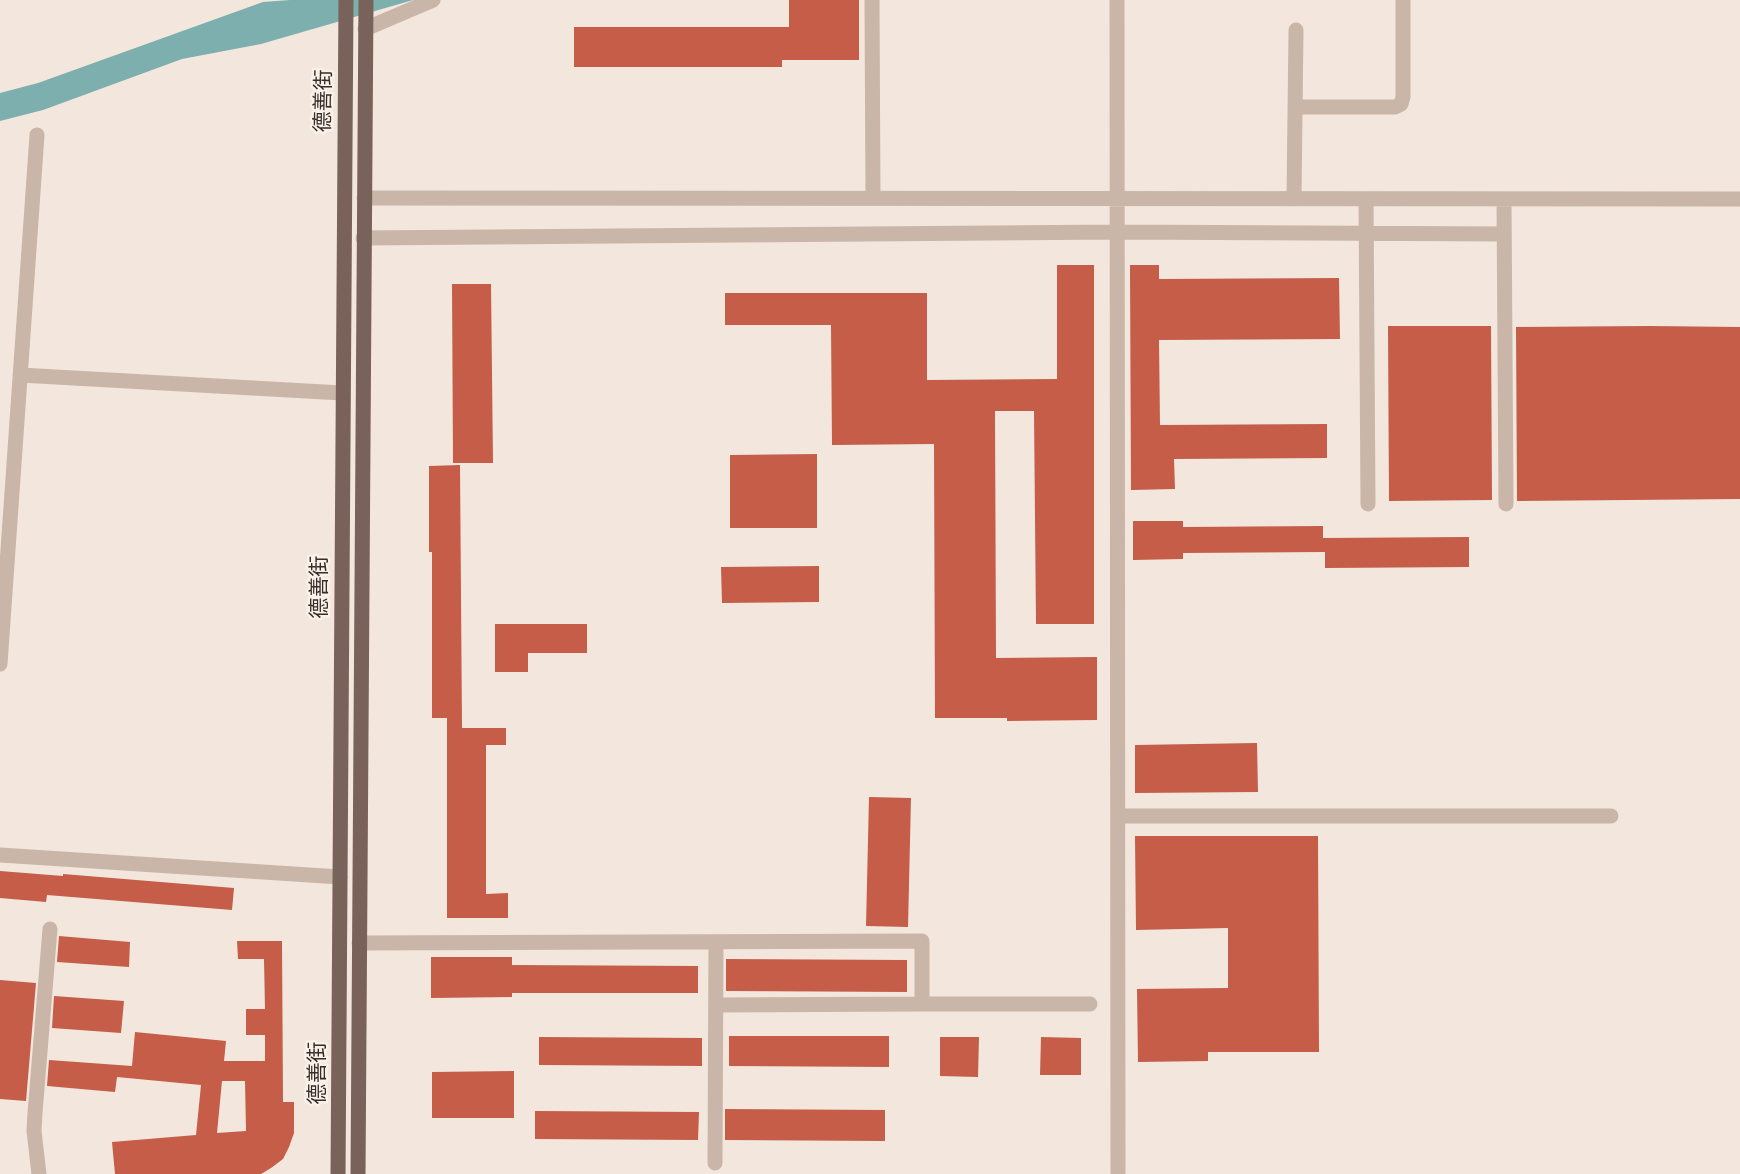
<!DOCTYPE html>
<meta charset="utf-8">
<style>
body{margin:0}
canvas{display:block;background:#f2e6dd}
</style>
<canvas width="1740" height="1174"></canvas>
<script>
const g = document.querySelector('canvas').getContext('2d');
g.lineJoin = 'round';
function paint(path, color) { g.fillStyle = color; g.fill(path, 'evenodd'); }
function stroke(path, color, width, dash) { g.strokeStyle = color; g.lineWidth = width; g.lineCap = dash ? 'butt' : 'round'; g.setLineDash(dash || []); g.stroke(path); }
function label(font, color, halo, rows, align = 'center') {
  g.font = font + ' "PT Sans","Noto Sans SC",sans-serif'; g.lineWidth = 5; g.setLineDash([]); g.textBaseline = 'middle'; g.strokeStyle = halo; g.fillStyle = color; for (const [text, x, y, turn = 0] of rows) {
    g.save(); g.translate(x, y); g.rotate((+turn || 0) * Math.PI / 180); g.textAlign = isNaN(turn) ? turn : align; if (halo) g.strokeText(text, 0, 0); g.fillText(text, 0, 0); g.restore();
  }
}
const water = new Path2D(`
 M290,0H413L261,44L182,59L43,110L0,121V93L38,83L263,2Z`);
const building = new Path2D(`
 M789,0H859V60H782V67H574V27H789Z
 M1057,265H1094V624H1036L1034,411H995L996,658L1097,657V720L1007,721V718H935L934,444L832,445L831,325H725V293H927V380L1057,379Z
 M1130,265H1159V279L1339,278L1340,339L1159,340L1160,425L1327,424V458L1174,459L1175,489L1131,490Z
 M452,284H491L493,463H453Z
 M1388,326H1491L1492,500L1389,501Z
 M1650,326L1740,327V499L1517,501L1516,327Z
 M817,454V528H730V455Z
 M460,465L462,728H506V745H486V894L508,893V918H447V718H432V552H429V466Z
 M1133,521H1183V527L1323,526V538L1469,537V567L1325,568V552L1183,553V559L1133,560Z
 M819,566V602L722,603L721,567Z
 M495,624H587V653H528V672H495Z
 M1257,743L1258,792L1135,793V745Z
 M869,797L911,798L908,927L866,926Z
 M1135,836H1318L1319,1052H1208V1061L1138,1062L1137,989L1228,988V928L1136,930Z
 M0,871L63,876V874L234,888L232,910L47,895L46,902L0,898Z
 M59,936L130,942L129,967L57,962Z
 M237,941H282L283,1102H294V1133L289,1147L283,1159L271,1168L261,1174H115L112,1142L196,1135L201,1085L117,1077L115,1092L47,1086L49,1060L132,1066L135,1032L226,1041L224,1061H265V1035H246V1009H265L264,959H238ZM222,1081H245L246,1131L217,1133Z
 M431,957H512V965L698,966V993H512V997L431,998Z
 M726,959L907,960V992L726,991Z
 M0,980L36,983L26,1101L0,1099Z
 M54,996L124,1001L121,1033L52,1028Z
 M729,1036H889V1067L729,1066Z
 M539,1037L702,1038V1066L539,1065Z
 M940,1037H979L978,1077L940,1076Z
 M1041,1037L1081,1038V1075H1040Z
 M514,1071V1118H432V1072Z
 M725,1109L885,1110V1141L725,1140Z
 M535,1111L699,1112L698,1140L535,1139Z`);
const minor = new Path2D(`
 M872,0L873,198
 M1117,0L1118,1174
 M365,29L433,0
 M1295,107H1395L1401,104L1403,97V0
 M364,198L1740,199
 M1294,199L1296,30
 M1366,199L1368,504
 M1504,199L1506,504
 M363,238L1117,232L1504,234
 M20,375L342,393
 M0,664L37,135
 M1118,816H1611
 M0,855L340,877
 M359,943L922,941V1004H1090
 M716,1005L922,1004
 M715,1163L716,942
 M39,1174L34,1131L35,1113L50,929`);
const major = new Path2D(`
 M338,1174L346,0
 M358,1174L366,0`);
const streetNames = [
 ["德善街",324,101,-89],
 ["德善街",320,587,-90],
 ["德善街",318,1073,-90]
];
paint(water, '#7cafae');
paint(building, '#c55d48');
stroke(minor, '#cab6a8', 15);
stroke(major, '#79625a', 15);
label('21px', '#372c29', '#faf1e9', streetNames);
</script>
